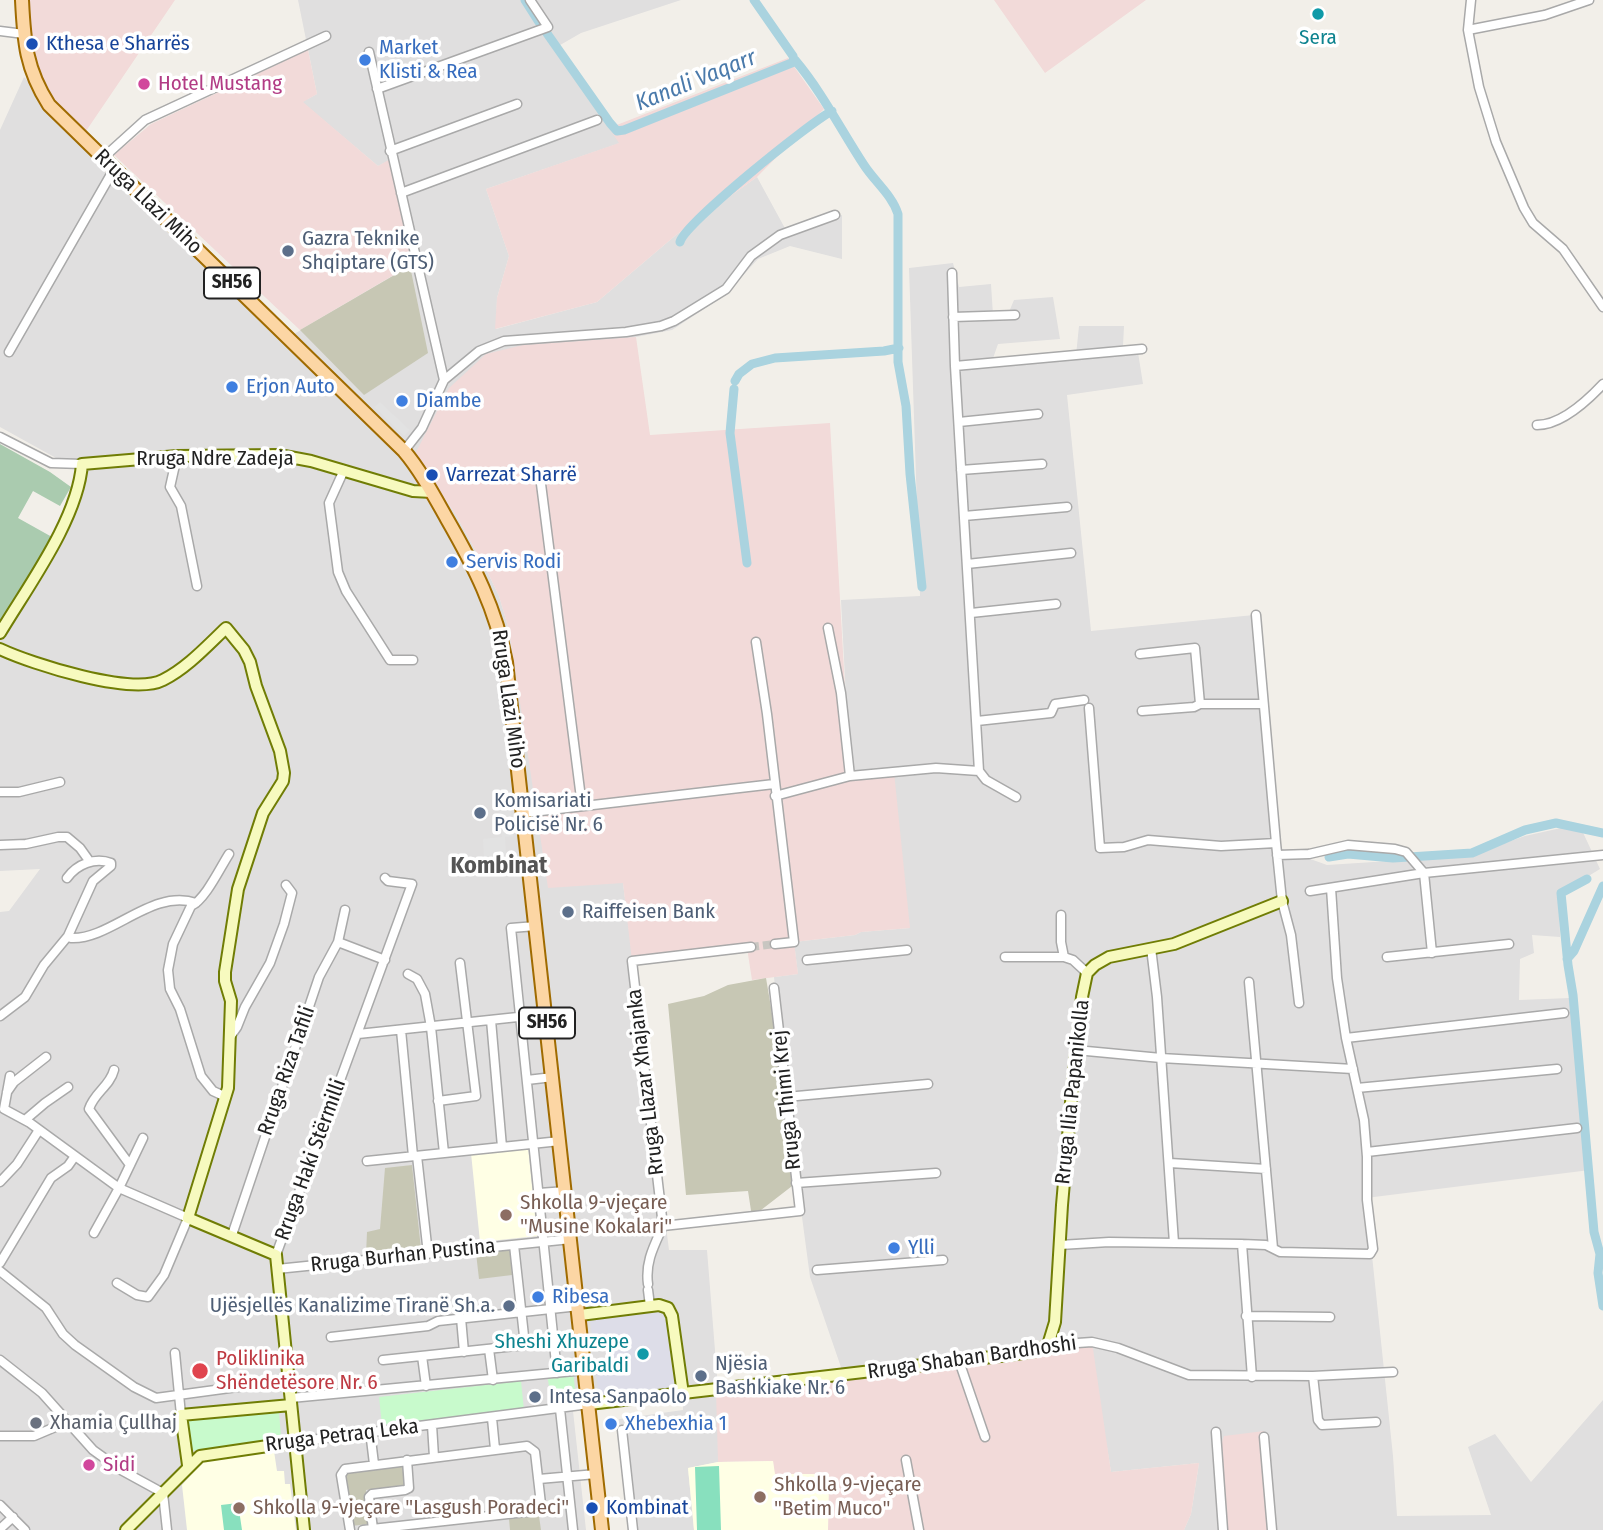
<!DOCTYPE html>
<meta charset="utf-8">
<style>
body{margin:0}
canvas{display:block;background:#f2efe9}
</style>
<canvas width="1603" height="1530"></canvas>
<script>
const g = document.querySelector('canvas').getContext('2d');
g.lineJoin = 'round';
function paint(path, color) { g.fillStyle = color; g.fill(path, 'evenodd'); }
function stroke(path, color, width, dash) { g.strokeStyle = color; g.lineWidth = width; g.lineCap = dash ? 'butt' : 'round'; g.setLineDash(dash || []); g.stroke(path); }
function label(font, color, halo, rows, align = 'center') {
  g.font = font + ' "Fira Sans Condensed",sans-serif'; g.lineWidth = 7; g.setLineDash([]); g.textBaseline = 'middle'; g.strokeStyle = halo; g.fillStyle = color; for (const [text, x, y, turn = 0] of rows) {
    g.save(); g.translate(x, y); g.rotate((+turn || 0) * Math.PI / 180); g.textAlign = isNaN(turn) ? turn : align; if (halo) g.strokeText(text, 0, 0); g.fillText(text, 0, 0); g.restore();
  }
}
const residential = new Path2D(`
 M298,0H681L581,33L555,48L620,143L486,189L509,256L497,298L496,329L597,302L676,235L757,177L787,232L842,215V259L790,246L758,259L724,296L672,330L636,337L415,454L456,515L488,573L499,596L509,630L516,672L623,883L669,1250H707L718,1388V1462L688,1468L694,1530H630L619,1419L683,1410V1394L573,1411L586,1530H0V912L9,911L40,869L0,871V630L34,588L85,474L0,427V130L24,77L284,340L416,262L392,159L378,166L302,102L317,94Z
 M953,263L959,287L991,284L993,315L1006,319L1014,300L1053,297L1060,339L998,344L991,364L1076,355L1079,326H1124L1123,346H1137L1143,384L1067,395L1091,631L1254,615L1277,847L1327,865L1467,856L1525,836L1579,824L1600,869L1559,894L1560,937L1532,935L1534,953L1520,959L1519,1000L1570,998L1590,1170L1366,1198L1393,1456L1397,1516L1491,1515L1468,1447L1495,1434L1531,1482L1603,1400V1530H1184L1191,1514L1199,1463L1111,1472L1107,1447L844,1376L810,1277L786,1097L774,977L798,974L794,942L855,935L861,932L910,928L850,776L841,600L920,596L909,268Z`);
const commercial = new Path2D(`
 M27,0H175L84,134L50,94L37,66L30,38Z
 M994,0H1146L1045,73Z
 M308,50L317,94L303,102L378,166L392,158L416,262L300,330L114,155L151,124Z
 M788,58L824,109L757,177L676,235L597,302L495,329L497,298L509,256L486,189L619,143L609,128Z
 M636,337L650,435L830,423L850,776L894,772L910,928L861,932L855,935L794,942L798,974L752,980L747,948L632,961L623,883L548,888L509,630L499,596L488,573L456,515L415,454L449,388L486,354L523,345Z
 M1092,1342L1111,1472L1199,1463L1191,1514L1184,1530H828L829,1474H774L773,1461L718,1462L716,1391Z
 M1264,1431L1271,1530H1223L1218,1454L1224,1436Z`);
const education = new Path2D(`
 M528,1147L537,1236L480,1242L471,1153Z
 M274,1451L277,1471H284L285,1484H290L296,1530H187L182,1485L203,1461Z
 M773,1461L775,1474H829L828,1530H694L688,1468L718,1462Z`);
const construction = new Path2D(`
 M410,266L428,353L364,395L300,330Z
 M766,978L786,1097L796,1183L752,1217L748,1191L686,1195L668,1004L704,996L728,985Z
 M412,1165L421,1249L366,1255L367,1232L380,1229L385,1168Z
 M510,1250L512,1275L479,1279L476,1253Z
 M403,1465L406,1485L366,1490L369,1524L351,1526L345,1472Z
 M539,1516L541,1530H510L509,1519Z`);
const cemetery = new Path2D(`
 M0,444L50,472L71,487L60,506L33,491L18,518L52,537L29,580L0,625Z`);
const park = new Path2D(`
 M573,1371L577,1406L553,1410L547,1374Z
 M521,1381L524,1410L382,1425L379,1397Z
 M276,1412L279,1413L281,1436L280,1439L190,1451L187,1418Z`);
const pitch = new Path2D(`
 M719,1466L721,1530H697L695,1467Z
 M238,1503L242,1530H224L221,1505Z`);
const parking = new Path2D(`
 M380,402L410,430L404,436L374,407Z
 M510,802L513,836L505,837L506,855L484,857L483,839L502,837L499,803Z`);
const plaza = new Path2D(`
 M668,1308L683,1394L599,1403L596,1370H607L611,1358L606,1354L605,1342L593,1343L589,1314Z`);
const canal = new Path2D(`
 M525,0L539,22
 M546,32L610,123L617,131L624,130L794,62L793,56L754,0
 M795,60C822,92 841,130 864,165C875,182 892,195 898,214V362L906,406L910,474L922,587
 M680,242C684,224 809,123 832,111
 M735,381L739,374L752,364L775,358L884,351L899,348
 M734,389L730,433L747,563
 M1329,857L1348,854L1393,858L1472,853L1525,830L1556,823L1603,833
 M1587,879L1561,893L1568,965L1573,995L1594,1232L1600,1254L1598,1273L1603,1306
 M1567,959L1574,951L1603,886`);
const streetTunnel = new Path2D(`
 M751,947L775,944`);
const street = new Path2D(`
 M1471,0L1468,30L1479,87L1496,142L1524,208L1533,223L1563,249L1603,307
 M1468,30L1545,15L1589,0
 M0,31L24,34
 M369,52L444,380
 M377,89L548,27L530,0
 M390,151L517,104
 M103,158L145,120L326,36
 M401,193L597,120
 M952,273L955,366L979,771
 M953,317L1015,315
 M9,352L114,169
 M955,366L1142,349
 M959,422L1038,414
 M1537,425C1561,425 1587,401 1603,384
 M0,437L51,463L82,464
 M404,451L422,428L444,380L479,351L504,341L626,332L661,326L674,321L726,289L751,256L780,235L835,215
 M177,456L170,487L181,506L197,586
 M344,470L329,503L338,572L346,591L390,660H413
 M961,470L1042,464
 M540,476L582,806
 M964,516L1067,507
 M967,564L1071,553
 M971,613L1056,604
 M1256,615L1276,843L1282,901L1291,935L1299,1003
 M828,628L841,693L850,776
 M756,642L767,714L794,942L775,944
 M1140,654L1195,648L1200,704H1262
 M1089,708L1100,848L1124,847L1148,840L1221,846L1276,843
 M1142,711L1194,707L1200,704
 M977,721L1051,713L1055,704L1084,700
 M0,792H19L60,782
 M775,796L850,776L936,768L979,771L986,780L1016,797
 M524,813L774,784
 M0,845L26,844L58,837H67L80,848L90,862
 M1277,855L1309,854L1348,845L1395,849L1406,852L1424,873
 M1424,873L1432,953
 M1310,891L1424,873L1603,855
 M1061,915V942L1064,957
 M536,926L511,928L557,1373
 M68,936L71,938C111,940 152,888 196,903
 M338,942L385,960
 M1151,948L1157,997L1174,1243
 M1005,957H1064L1073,960L1087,973
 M1387,957L1509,944
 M807,960L907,950
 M408,974L417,979L425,994L431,1027L444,1153
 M1249,982L1273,1248
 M0,1016L25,997L44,965L68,936L93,881L111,866V863C95,857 77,864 67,878
 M491,1020L502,1147
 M401,1030L413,1156
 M358,1034L546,1014
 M230,1037L237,1027L245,1007L270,963L284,924L292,893L286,885
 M1346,1038L1564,1013
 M1076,1050L1161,1058L1353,1069
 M114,1070C110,1086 94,1093 89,1109L130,1165
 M10,1076L4,1109L30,1123L119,1188L188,1218L164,1275L148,1297L137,1295L117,1283
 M527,1080L553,1077
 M1357,1088L1557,1069
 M7,1092L14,1082L46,1057
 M226,1097L213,1091L201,1076L180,1009L170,989L168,970L173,944L191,906C205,900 220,868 229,854
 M786,1097L928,1084
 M438,1101L476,1096L460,963
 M25,1120L45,1103L68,1087
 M1367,1152L1577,1128
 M417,1156L428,1254
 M367,1161L560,1141
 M1170,1163L1266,1169
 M0,1182L17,1164L39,1130
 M796,1183L936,1173
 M539,1193L566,1191
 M663,1226L800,1211L774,988
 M94,1233L119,1188L143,1138
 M232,1235L319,977L338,942L345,910
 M1242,1244L1252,1377
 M1060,1245L1109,1242L1242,1244L1266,1245L1280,1252L1370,1254L1373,1249L1367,1200V1157L1364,1120L1346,1038L1337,978L1331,888
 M276,1255L412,884L388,881L385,878
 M0,1263L51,1178L68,1166L75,1156
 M277,1269L571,1239
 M817,1270L943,1260
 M0,1271L46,1308L63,1334L75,1345L134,1387L156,1398L289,1380
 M648,1284C645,1262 654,1246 663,1226L632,961L751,947
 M648,1290L650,1306
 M1246,1316L1330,1317
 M461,1318L464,1352
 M331,1337L428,1326L438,1321L579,1306
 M1048,1345L1092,1342L1118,1348L1189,1375L1313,1376L1393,1372
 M489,1349L493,1380
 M175,1353L181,1415
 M422,1356L426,1386
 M0,1360L42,1393L93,1450L121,1470L163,1493L167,1530
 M383,1360L525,1345L514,1245
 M959,1361L985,1437
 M1313,1376L1318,1420L1322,1425L1376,1422
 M291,1398L585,1370
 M560,1409L573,1530
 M492,1418L495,1449
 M432,1425L434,1457
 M622,1430L633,1530
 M370,1431L374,1464
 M1216,1432L1223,1530
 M0,1436H34L67,1422
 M1264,1437L1272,1530
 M295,1442L589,1404
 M906,1460L919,1530
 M539,1479L596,1474
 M0,1505L25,1530
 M0,1529L13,1517
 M373,1529L369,1497L372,1494L405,1490L409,1488L407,1460
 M350,1530L341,1475L345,1469L527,1446L535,1452L541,1504L535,1511L363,1530`);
const secondary = new Path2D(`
 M0,633C28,586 78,519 82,464L177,456L279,455L311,461L413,491L432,492
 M0,649C32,664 132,696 163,680C187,668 207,646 226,628L244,650L250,662L256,686L280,751L284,773L283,781L263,813L238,889L225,972V981L231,1001L228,1088L188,1218L276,1255L304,1530
 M580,1315L659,1305L668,1308L672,1316L683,1394
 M589,1404L1009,1355L1036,1351L1048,1345L1055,1322L1062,1205L1072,1091L1082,997L1087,973L1095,965L1109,957L1174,944L1282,901
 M188,1465L181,1415L291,1405
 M126,1530L200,1456L295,1442`);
const primary = new Path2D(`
 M22,0C24,42 26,69 49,105L404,451C421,471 434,496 447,519C474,566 496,609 506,662L602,1530`);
const markers = [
 [1318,14,7,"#0f9aa8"],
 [32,44,7,"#1a4fb4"],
 [365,60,7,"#3f7fe0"],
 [144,84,7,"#d1479c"],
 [288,251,7,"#5c6f8a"],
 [232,387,7,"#3f7fe0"],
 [402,401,7,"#3f7fe0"],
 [432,475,7,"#1a4fb4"],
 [452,562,7,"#3f7fe0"],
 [480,813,7,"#5c6f8a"],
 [568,912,7,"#5c6f8a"],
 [506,1215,7,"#8d6e63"],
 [894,1248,7,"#3f7fe0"],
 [538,1297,7,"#3f7fe0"],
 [509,1306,7,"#5c6f8a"],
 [643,1354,7,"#0f9aa8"],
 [200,1371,9,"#e0444e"],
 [701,1376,7,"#5c6f8a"],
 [535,1397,7,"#5c6f8a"],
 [36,1423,7,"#6b7280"],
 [611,1424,7,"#3f7fe0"],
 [89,1465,7,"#d1479c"],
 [760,1497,7,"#8d6e63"],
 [239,1508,7,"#8d6e63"],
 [592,1508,7,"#1a4fb4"]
];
const shields = [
 [232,283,56],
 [547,1023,56]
];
const shieldNames = [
 ["SH56",232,283],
 ["SH56",547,1023]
];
const cultureNames = [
 ["Sera",1318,38],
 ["Sheshi Xhuzepe",629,1342,"right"],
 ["Garibaldi",629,1366,"right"]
];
const transitNames = [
 ["Kthesa e Sharrës",46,44],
 ["Varrezat Sharrë",446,475],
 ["Kombinat",606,1508]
];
const shopNames = [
 ["Market",379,48],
 ["Klisti & Rea",379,72],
 ["Erjon Auto",246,387],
 ["Diambe",416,401],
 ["Servis Rodi",466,562],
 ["Ylli",908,1248],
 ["Ribesa",552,1297],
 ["Xhebexhia 1",625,1424]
];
const hotelNames = [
 ["Hotel Mustang",158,84],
 ["Sidi",103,1465]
];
const streetNames = [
 ["Rruga Llazi Miho",148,202,44],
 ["Rruga Ndre Zadeja",215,459],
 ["Rruga Llazi Miho",508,699,82],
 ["Rruga Riza Tafili",287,1071,-71],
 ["Rruga Llazar Xhajanka",646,1082,-97],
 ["Rruga Ilia Papanikolla",1073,1092,-84],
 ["Rruga Thimi Krej",787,1100,-96],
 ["Rruga Haki Stërmilli",311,1160,-70],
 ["Rruga Burhan Pustina",403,1256,-6],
 ["Rruga Shaban Bardhoshi",972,1358,-8],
 ["Rruga Petraq Leka",342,1436,-7]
];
const serviceNames = [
 ["Gazra Teknike",302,239],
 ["Shqiptare (GTS)",302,263],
 ["Komisariati",494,801],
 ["Policisë Nr. 6",494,825],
 ["Raiffeisen Bank",582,912],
 ["Ujësjellës Kanalizime Tiranë Sh.a.",495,1306,"right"],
 ["Njësia",715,1364],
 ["Bashkiake Nr. 6",715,1388],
 ["Intesa Sanpaolo",549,1397]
];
const educationNames = [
 ["Shkolla 9-vjeçare",520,1203],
 ["\"Musine Kokalari\"",520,1227],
 ["Shkolla 9-vjeçare",774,1485],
 ["\"Betim Muco\"",774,1509],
 ["Shkolla 9-vjeçare \"Lasgush Poradeci\"",253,1508]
];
const healthNames = [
 ["Poliklinika",216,1359],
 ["Shëndetësore Nr. 6",216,1383]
];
const worshipNames = [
 ["Xhamia Çullhaj",50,1423]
];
const waterNames = [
 ["Kanali Vaqarr",696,81,-22]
];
const quarterNames = [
 ["Kombinat",499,866]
];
paint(residential, '#e0dfdf');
paint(commercial, '#f2dad9');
paint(education, '#ffffe5');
paint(construction, '#c7c7b4');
paint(cemetery, '#aacbaf');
paint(park, '#c8facc');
paint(pitch, '#88e0be');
paint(parking, '#e2e2e2');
paint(plaza, '#dddde8');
stroke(canal, '#aad3df', 9);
stroke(streetTunnel, '#c8c6c1', 8, [8, 4]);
stroke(street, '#a9a9a9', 11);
stroke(secondary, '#707d05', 14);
stroke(primary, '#a06b00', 16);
stroke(street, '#fff', 8);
stroke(secondary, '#f7fabf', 10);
stroke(primary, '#fcd6a4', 12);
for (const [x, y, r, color] of markers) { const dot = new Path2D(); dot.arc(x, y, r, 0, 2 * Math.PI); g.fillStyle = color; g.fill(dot); stroke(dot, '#fff', 2.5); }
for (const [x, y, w] of shields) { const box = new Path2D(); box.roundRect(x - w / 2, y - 15.5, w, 31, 5); g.fillStyle = '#fff'; g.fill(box); stroke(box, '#222', 2); }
label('bold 19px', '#222', null, shieldNames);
label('21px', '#0d838f', '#fff', cultureNames);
label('21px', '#164399', '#fff', transitNames, 'left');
label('21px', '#366cbe', '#fff', shopNames, 'left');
label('21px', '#b23c85', '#fff', hotelNames, 'left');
label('21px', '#222', '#fff', streetNames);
label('21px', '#4e5e75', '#fff', serviceNames, 'left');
label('21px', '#785e54', '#fff', educationNames, 'left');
label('21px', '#be3a42', '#fff', healthNames, 'left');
label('21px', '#5b616d', '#fff', worshipNames, 'left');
label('italic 23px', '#4a7aab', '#fff', waterNames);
label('bold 24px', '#555', '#fff', quarterNames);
</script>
